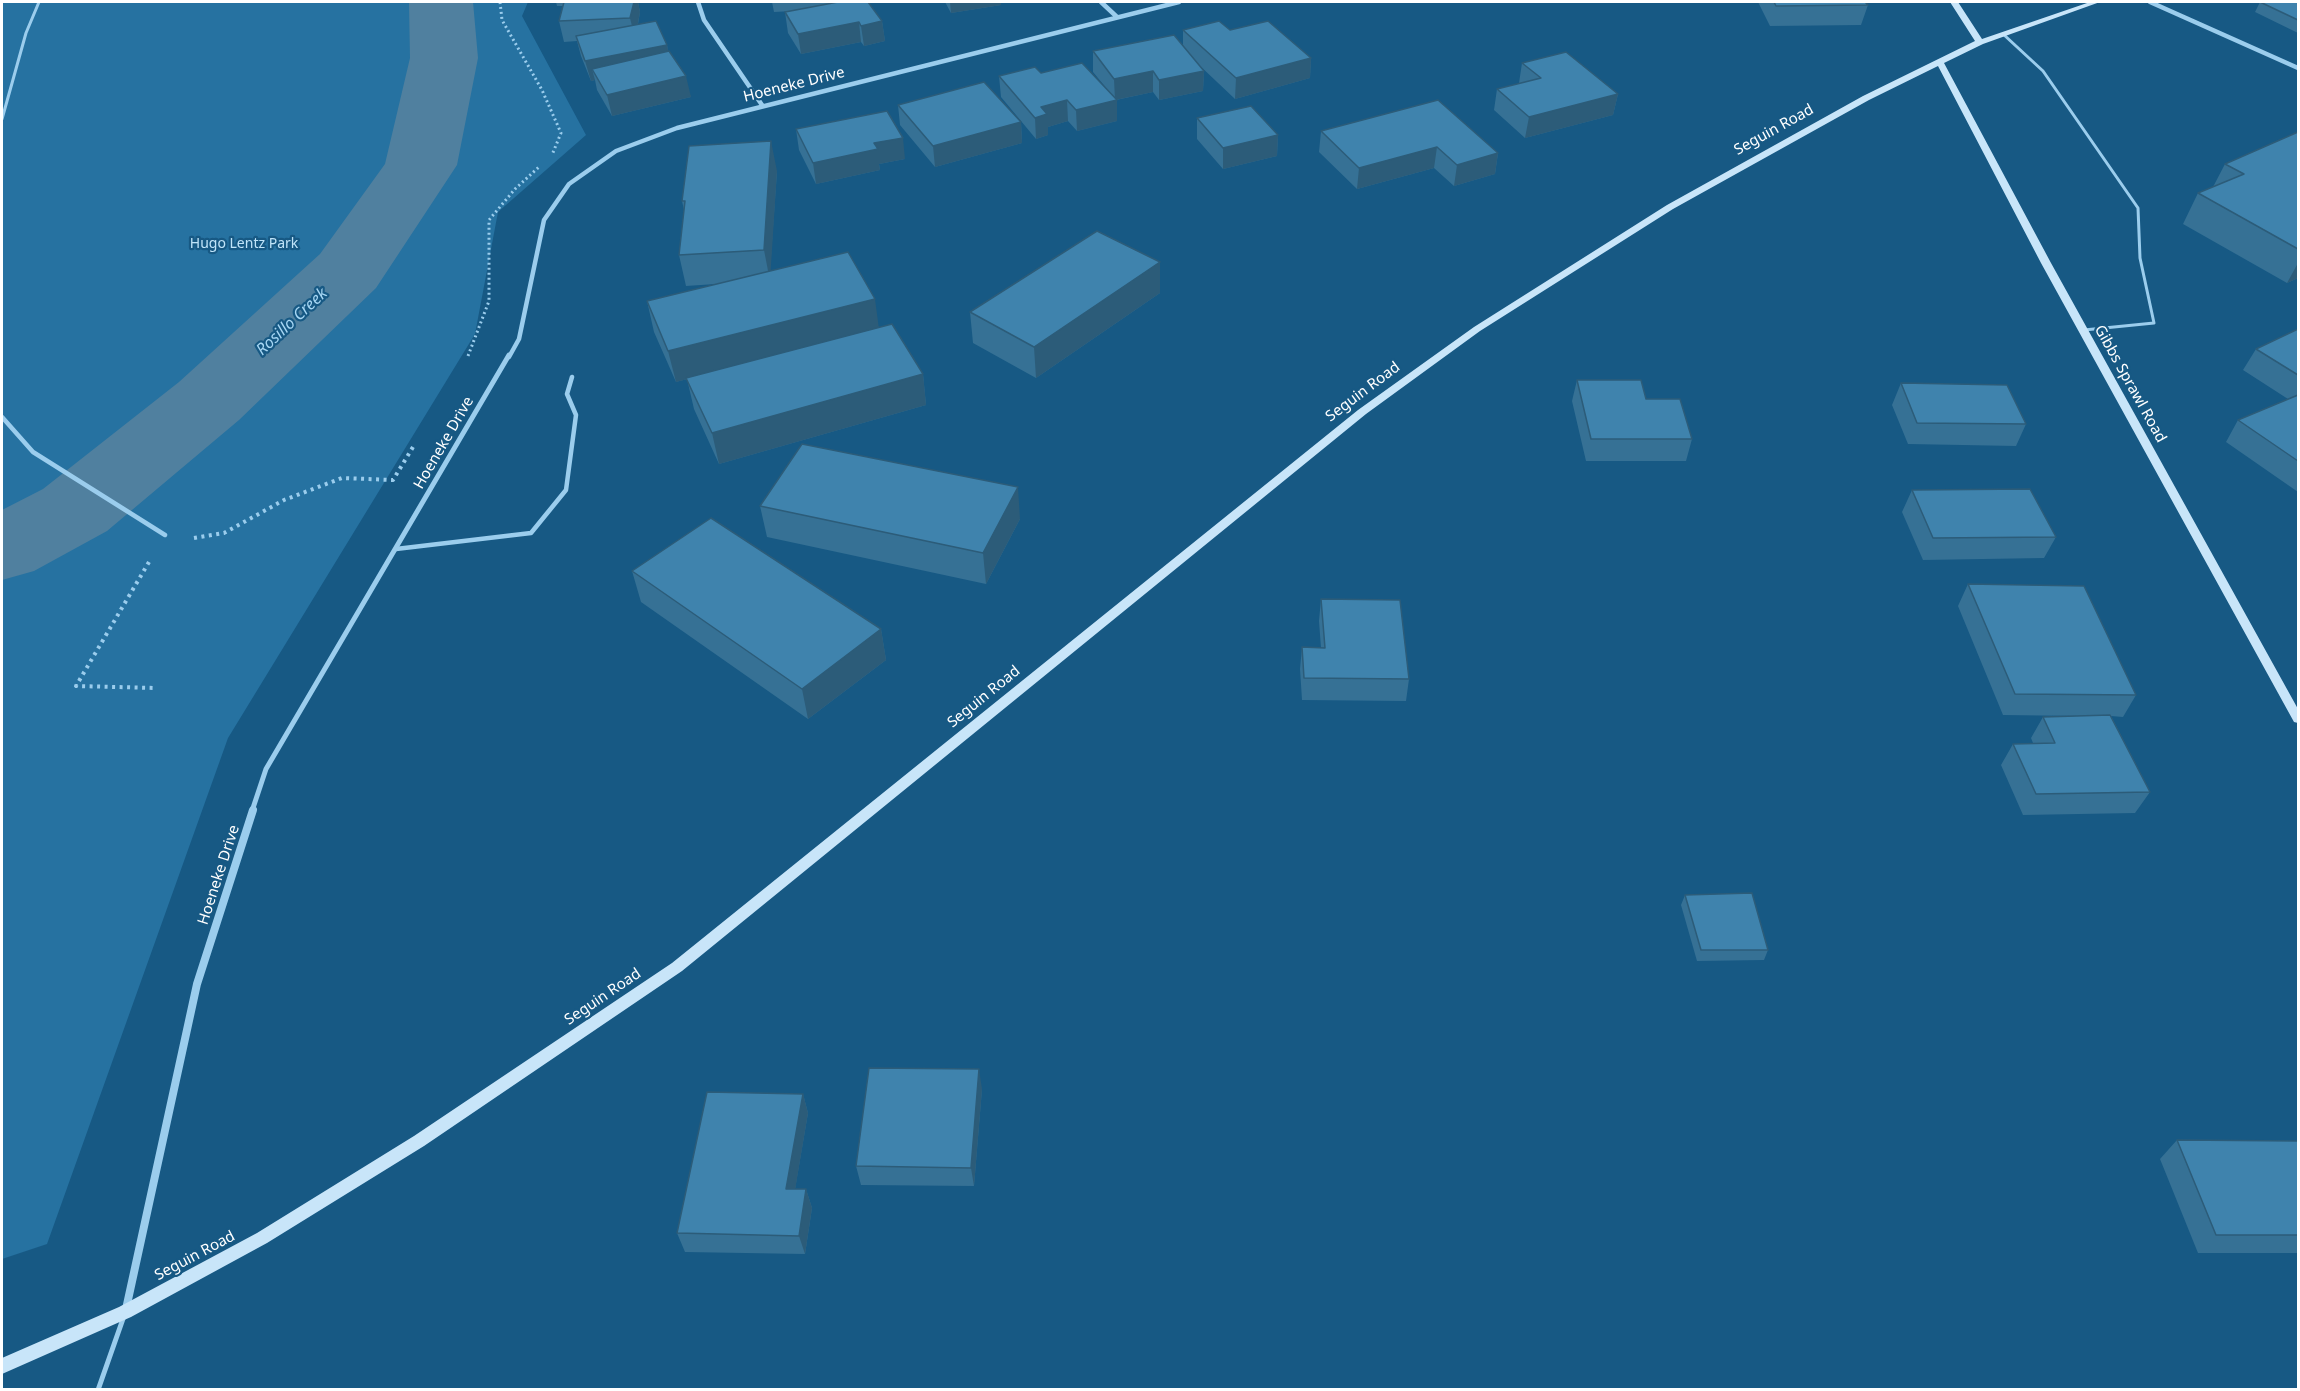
<!DOCTYPE html>
<style>
body{margin:0}
#map{position:relative;width:2300px;height:1391px;overflow:hidden;background:#175984;font-family:"Noto Sans",sans-serif}
canvas{display:block}
.frame{position:absolute;inset:0;border:3px solid #fff;pointer-events:none}
</style>
<div id="map">
<canvas width="2300" height="1391"></canvas>
<div class="frame"></div>
</div>
<script>
const g = document.querySelector('canvas').getContext('2d');
g.lineJoin = 'round';
function paint(path, color) { g.fillStyle = color; g.fill(path, 'evenodd'); }
function stroke(path, color, width, dash) { g.strokeStyle = color; g.lineWidth = width; g.lineCap = dash ? 'butt' : 'round'; g.setLineDash(dash || []); g.stroke(path); }
function label(font, color, halo, rows, align = 'center') {
  g.font = font + ' "Noto Sans",sans-serif'; g.lineWidth = 4.5; g.setLineDash([]); g.textBaseline = 'middle'; g.strokeStyle = halo; g.fillStyle = color; for (const [text, x, y, turn = 0] of rows) {
    g.save(); g.translate(x, y); g.rotate((+turn || 0) * Math.PI / 180); g.textAlign = isNaN(turn) ? turn : align; if (halo) g.strokeText(text, 0, 0); g.fillText(text, 0, 0); g.restore();
  }
}
const green = new Path2D(`
 M2,2H528L522,16L586,135L498,212L475,334L228,738L47,1244L2,1259Z`);
const river = new Path2D(`
 M409,2H473L478,58L457,165L376,288L239,420L107,531L34,571L2,580V510L43,489L179,382L320,254L385,164L410,58Z`);
const pathFar1 = new Path2D(`
 M500,2L502,20L542,90L561,133L552,155
 M468,356L489,301V220L515,189L540,166`);
const path = new Path2D(`
 M194,538L224,533L284,500L342,478L393,480L413,447
 M149,562L76,686L155,688`);
const laneFar2 = new Path2D(`
 M2003,34L2043,71L2138,208L2140,258L2154,323L2084,330
 M2,119L26,33L39,2`);
const laneFar1 = new Path2D(`
 M2,417L33,452L165,535
 M396,549L531,533L566,490L576,415L567,394L572,377`);
const lane = new Path2D(`
 M98,1390L124,1316`);
const streetFar2 = new Path2D(`
 M698,2L704,20L762,105
 M1101,2L1117,17
 M2150,2L2298,68
 M509,357L519,339L544,220L569,184L616,151L677,128L1179,2`);
const streetFar1 = new Path2D(`
 M252,811L266,769L509,355`);
const street = new Path2D(`
 M126,1309L197,984L253,810`);
const secondary = new Path2D(`
 M1950,2H1958L1982,39L2090,2H2100L1983,44L1944,63L2051,263L2298,709V723L2294,722L2041,263L1938,66L1869,100L1673,209L1480,331L1366,414L682,971L424,1146L267,1243L131,1317L2,1374V1358L119,1307L257,1233L414,1136L672,963L1358,410L1474,327L1667,205L1863,96L1975,41Z`);
const wall = new Path2D(`
 M556,2H638L640,12L638,24L667,45L668,51L691,97L612,116L597,90L595,80L591,81L581,56L577,41L564,42L559,21L563,6H557Z
 M772,2H868L882,21L885,41L864,46L861,42L801,54L788,33L785,12L793,11L774,12Z
 M945,2H1001V5L951,13Z
 M1758,2H1865L1868,5L1861,25L1770,26Z
 M2260,2H2298V33L2255,12Z
 M1183,30H1230L1311,58L1310,78L1235,99L1198,64L1204,71L1203,91L1159,100L1153,92L1116,100L1117,121L1077,131L1068,121L1048,127V135L1036,139L1001,97L999,76L1041,73L1107,89L1093,72V51L1183,46Z
 M1522,63L1618,94L1613,115L1525,138L1494,110L1497,89L1519,84V83Z
 M898,105L1021,122L1022,143L935,167L900,125Z
 M1197,118L1278,135L1277,156L1223,169L1197,139Z
 M796,129L905,159L879,164L880,170L816,184L799,150Z
 M1321,131L1498,153L1495,174L1454,186L1434,168L1357,189L1319,152Z
 M2298,132V278L2287,283L2183,224L2198,193L2213,187L2225,164Z
 M777,171L770,271L879,327L923,374L926,405L719,464L694,409L687,379L676,382L654,332L647,301L716,284L686,286L679,255L684,210L682,201Z
 M1160,262V293L1036,378L973,343L970,312Z
 M2298,329V492L2226,442L2238,420L2288,399L2243,370L2256,349Z
 M1577,380L1646,399L1692,439L1686,461H1586L1572,401Z
 M1901,383L2026,424L2016,446L1908,444L1892,405Z
 M1912,490L2056,537L2044,558L1923,560L1902,512Z
 M760,506L1020,519L986,584L767,537Z
 M632,571L881,629L886,660L808,719L641,602Z
 M1968,584L2136,695L2123,717L2111,716L2150,792L2135,813L2023,815L2001,765L2013,744L2033,743L2031,738L2043,717L2080,716L2003,715L1958,606Z
 M1321,599L1409,679L1406,701L1302,700L1300,669L1302,647L1321,648L1319,621Z
 M1685,895L1768,950L1764,960L1697,961L1681,905Z
 M982,1089L974,1186L861,1185L856,1166Z
 M803,1094L808,1113L795,1189H806L812,1208L805,1254L685,1252L677,1233Z
 M2177,1140L2298,1141V1253H2198L2160,1159Z`);
const shadedWall = new Path2D(`
 M634,2H638L640,12L635,38L630,18Z
 M950,2H1001V5L951,13Z
 M882,21L885,41L864,46L861,26Z
 M859,22L861,42L801,54L798,34Z
 M667,45L671,65L592,69L595,80L591,81L585,61Z
 M1311,58L1310,78L1235,99L1236,78Z
 M1153,71V92L1115,100L1114,79Z
 M1204,71L1203,91L1159,100V80Z
 M686,76L691,97L612,116L607,95Z
 M1618,94L1613,115L1525,138L1529,117Z
 M1067,100L1068,121L1048,127V135L1036,139L1035,118L1041,107Z
 M1117,100V121L1077,131L1076,110Z
 M1021,122L1022,143L935,167L933,146Z
 M1278,135L1277,156L1223,169V148Z
 M903,138L905,159L879,164L880,170L816,184L813,163L874,143Z
 M771,141L777,171L770,281L764,250Z
 M1437,147L1434,168L1357,189L1359,168Z
 M1498,153L1495,174L1454,186L1457,165Z
 M1160,262V293L1036,378L1034,347Z
 M2298,263V278L2287,283Z
 M875,299L879,329L676,382L668,351Z
 M923,374L926,405L719,464L712,433Z
 M1018,487L1020,519L986,584L983,553Z
 M881,629L886,660L808,719L802,689Z
 M979,1069L982,1089L974,1186L971,1168Z
 M803,1094L808,1113L792,1208L786,1189Z
 M806,1189L812,1208L805,1254L799,1236Z`);
const building = new Path2D(`
 M564,2H634L630,18L559,21Z
 M838,2H868L882,21L861,26L859,22L798,34L785,12Z
 M1774,2H1865L1868,5L1776,6Z
 M2260,2H2298V20Z
 M656,21L667,45L585,61L576,36Z
 M1219,21L1230,30L1268,21L1311,58L1236,78L1183,30Z
 M1174,35L1204,71L1159,80L1153,71L1114,79L1093,51Z
 M669,51L686,76L607,95L592,69Z
 M1566,52L1618,94L1529,117L1497,89L1541,78L1522,63Z
 M1082,63L1117,100L1076,110L1067,100L1041,107L1047,114L1035,118L999,76L1035,67L1041,73Z
 M984,82L1021,122L933,146L898,105Z
 M1438,100L1498,153L1457,165L1437,147L1359,168L1321,131Z
 M1251,106L1278,135L1223,148L1197,118Z
 M887,111L903,138L874,143L878,149L813,163L796,129Z
 M2298,132V249L2198,193L2244,174L2225,164Z
 M771,141L764,250L679,255L685,201H682L689,146Z
 M1097,231L1160,262L1034,347L970,312Z
 M848,252L875,299L668,351L647,301Z
 M892,324L923,374L712,433L686,378Z
 M2298,329V375L2256,349Z
 M1577,380H1641L1646,399H1680L1692,439H1591Z
 M1901,383L2007,385L2026,424L1917,423Z
 M2298,395V461L2238,420Z
 M802,444L1018,487L983,553L760,506Z
 M2030,489L2056,537L1933,538L1912,490Z
 M711,518L881,629L802,689L632,571Z
 M1968,584L2084,586L2136,695L2015,694Z
 M1321,599L1400,600L1409,679L1304,678L1302,647L1325,648Z
 M2110,715L2150,792L2036,794L2013,744L2055,743L2043,717Z
 M1752,893L1768,950H1701L1685,895Z
 M869,1068L979,1069L971,1168L856,1166Z
 M707,1092L803,1094L786,1189H806L799,1236L677,1233Z
 M2177,1140L2298,1141V1235H2216Z`);
const farParknames = [
 ["Hugo Lentz Park",244,244]
];
const streetNames = [
 ["Hoeneke Drive",794,85,-14],
 ["Seguin Road",1774,130,-29],
 ["Gibbs Sprawl Road",2130,384,61],
 ["Seguin Road",1363,392,-37],
 ["Hoeneke Drive",444,443,-60],
 ["Seguin Road",984,697,-39],
 ["Hoeneke Drive",219,875,-72],
 ["Seguin Road",603,997,-34],
 ["Seguin Road",195,1256,-28]
];
const waterNames = [
 ["Rosillo Creek",292,322,-43]
];
paint(green, '#2672a1');
paint(river, '#50809f');
stroke(pathFar1, '#9bcded', 3, [2, 3]);
stroke(path, '#9bcded', 4, [3, 4.5]);
stroke(laneFar2, '#9bcded', 3);
stroke(laneFar1, '#9bcded', 4.5);
stroke(lane, '#9bcded', 5);
stroke(streetFar2, '#9bcded', 4.5);
stroke(streetFar1, '#9bcded', 5);
stroke(street, '#9bcded', 8);
paint(secondary, '#c8e5f9');
paint(wall, '#367195');
paint(shadedWall, '#2c5c79');
paint(building, '#3f83ad');
stroke(building, '#2c5c79', 1.5);
label('14px', '#c0e4f9', '#175984', farParknames);
label('15px', '#fff', '#175984', streetNames);
label('italic 16px', '#a7d7f4', '#175984', waterNames);
</script>
